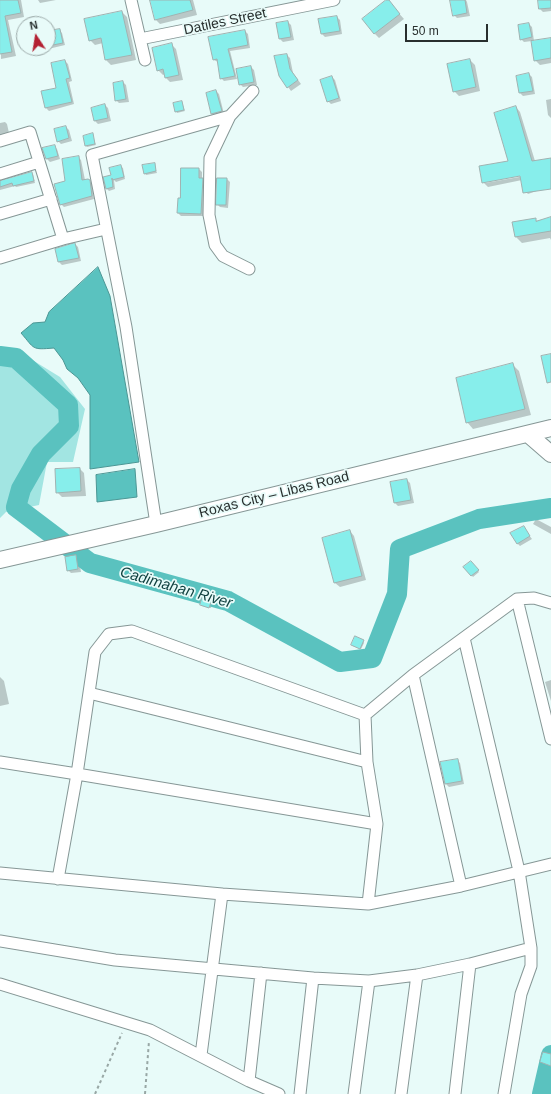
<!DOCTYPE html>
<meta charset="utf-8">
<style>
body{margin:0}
#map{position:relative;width:551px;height:1094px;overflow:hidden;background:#e8fbf9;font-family:Helvetica,sans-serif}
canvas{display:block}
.north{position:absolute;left:16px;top:16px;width:40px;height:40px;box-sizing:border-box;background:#e8fbf9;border:1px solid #9ba9a8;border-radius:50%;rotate:348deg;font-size:11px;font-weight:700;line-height:16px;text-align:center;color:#282f2e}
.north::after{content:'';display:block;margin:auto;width:14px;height:18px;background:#b32133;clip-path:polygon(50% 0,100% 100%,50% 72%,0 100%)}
.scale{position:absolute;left:405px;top:24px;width:83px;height:18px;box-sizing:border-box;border:2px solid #282f2e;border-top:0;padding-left:5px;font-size:12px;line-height:14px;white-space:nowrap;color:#282f2e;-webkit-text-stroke:3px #e8fbf9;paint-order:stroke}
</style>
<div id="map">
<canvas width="551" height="1094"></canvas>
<div class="north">N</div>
<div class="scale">50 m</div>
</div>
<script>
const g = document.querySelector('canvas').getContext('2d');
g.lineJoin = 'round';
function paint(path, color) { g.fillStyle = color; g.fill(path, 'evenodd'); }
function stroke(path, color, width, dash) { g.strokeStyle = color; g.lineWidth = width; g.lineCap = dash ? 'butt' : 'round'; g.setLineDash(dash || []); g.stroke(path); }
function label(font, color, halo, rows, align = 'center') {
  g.font = font + ' Helvetica,sans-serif'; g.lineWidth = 3.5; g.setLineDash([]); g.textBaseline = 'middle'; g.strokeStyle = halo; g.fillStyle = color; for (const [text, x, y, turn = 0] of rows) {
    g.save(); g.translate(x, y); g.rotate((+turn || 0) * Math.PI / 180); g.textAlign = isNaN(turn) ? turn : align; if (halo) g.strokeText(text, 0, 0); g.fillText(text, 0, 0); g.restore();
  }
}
const green = new Path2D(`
 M21,353L60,377L85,409L73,462H47L39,505L6,512L0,518V358Z`);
const water = new Path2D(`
 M98,267L110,296L139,462L90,469V395L78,378L67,369L63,360L54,348C31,350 35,349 21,333L33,323L45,322L49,312Z
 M135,469L137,497L97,502L96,475Z`);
const shadow = new Path2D(`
 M0,0H21L24,17L8,20L16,56L1,59Z
 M38,0H56L40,3Z
 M151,0H193L197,15L160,24L155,19Z
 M387,0L404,19L379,38L375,34Z
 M457,0H466L467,2L470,16L457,18L454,15Z
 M539,0H551V11L543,12L540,9Z
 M122,12L127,17L136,60L111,65L106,60L103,43L95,45L90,40Z
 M337,17L340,20L342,34L325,37L322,34Z
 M288,22L291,25L294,40L283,42L280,39L277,24Z
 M529,24L532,27L534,41L551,39V63L540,65L535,60L532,41L524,42L521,39Z
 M59,30L62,33L65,45L44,50L42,48H48V32Z
 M245,31L248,34L250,48L230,51L237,79L224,81L221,78L218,62L214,60L209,38Z
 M171,44L176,49L183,80L170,82L166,78L165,74L163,75L158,70Z
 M287,55L290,58L293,73L301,84L291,91L280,76Z
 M470,60L475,65L480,91L459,96L454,91Z
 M65,61L68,64L72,81L69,82L74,104L49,111L46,108L58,88Z
 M251,67L254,70L257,85L243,87L240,84Z
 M529,74L532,77L535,94L523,96L520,93L517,76Z
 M332,77L335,80L341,101L331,104L328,101Z
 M123,82L126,85L129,102L119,103L116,100Z
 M216,91L219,94L224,114L215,116L212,113Z
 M551,99V118L548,115L546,100Z
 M182,102L185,111L177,113L174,104Z
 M105,105L108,108L111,121L98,124L95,121Z
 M516,107L520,112L535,161L551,159V186L528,194L524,190L522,180L488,187L483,182L509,162ZM525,174V176L485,183V181Z
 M5,122L7,124L9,133L0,135V123Z
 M66,127L69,130L72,141L61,144L58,141Z
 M92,134L96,145L87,147L86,146Z
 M54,146L57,149L60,159L50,162L47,159Z
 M78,157L81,160L85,180H89L92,184L94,199L64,207L61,204L67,182Z
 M154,164L157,173L146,175L145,173Z
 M120,166L123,168L125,179L116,182L114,180L115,189L109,191L107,189L112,176Z
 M199,169L202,172V178L205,182L204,216H181L178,213L181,199Z
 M31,173L33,174L35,183L16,187L15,186L0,190V182Z
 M227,179L230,182L228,208L220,207L217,204Z
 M551,218V240L550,238L522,243L516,237L514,223L535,219L538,222Z
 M75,244L78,247L81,261L62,265L59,262L57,249Z
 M512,364L519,371L531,415L473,429L467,422Z
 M80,469L84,473L86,496L62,497L57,492Z
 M407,480L410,483L414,503L398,506L395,503L391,483Z
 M536,519L551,527V534L533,524Z
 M523,527L532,539L520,546L517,543Z
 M350,531L354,536L366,580L340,587L335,583Z
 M76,556L79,559L81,572L71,573L68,570Z
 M471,562L479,572L473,577L465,568Z
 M203,597L213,601L211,608L202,606Z
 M363,641L364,643L361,649L353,646Z
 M0,677L4,681L9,704L0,706Z
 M551,680V701L545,682Z
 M457,760L460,763L464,784L449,787L446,784Z
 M551,1055V1067L544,1065L541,1062Z
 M542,1088L551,1089V1094H541Z`);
const river = new Path2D(`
 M0,356L16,358L68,405L69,426L41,454L21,489L16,507L90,563L228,601L340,662L372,658L397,594L400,549L479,519L551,508
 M542,1094L551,1055`);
const building = new Path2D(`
 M0,0H18L21,13L5,16L12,52L0,54Z
 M150,0H190L193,10L155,20Z
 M386,0H389L400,14L374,34L362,19Z
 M450,0H465L467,13L453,16Z
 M538,0H551V8L539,9Z
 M122,11L132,55L105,60L101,38L89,41L84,19Z
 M337,16L340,31L321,34L318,19Z
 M288,21L291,37L279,39L276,23Z
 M529,23L532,37L520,40L518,25Z
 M60,29L63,43L48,46V31Z
 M245,30L248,45L228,49L235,76L220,79L217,59L213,60L208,37Z
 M551,38V58L534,61L531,41Z
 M172,43L179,75L165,78L163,69L157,71L152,48Z
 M287,54L290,69L298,80L287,88L279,76L274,56Z
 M470,59L476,87L453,92L447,64Z
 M65,60L70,78L66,79L72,102L45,108L41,91L56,88L51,63Z
 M251,66L254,82L239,85L236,69Z
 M529,73L533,91L519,93L516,76Z
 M332,76L339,98L327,102L320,80Z
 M123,81L126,99L115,101L113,83Z
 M216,90L222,111L211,114L206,93Z
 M182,101L184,110L175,112L173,103Z
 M105,104L108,118L94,121L91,108Z
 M516,106L532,161L551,158V189L523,193L520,176L482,183L479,166L508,161L494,113Z
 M66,126L69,138L57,142L54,129Z
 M93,133L95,144L85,146L83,136Z
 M55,145L58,156L46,159L42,148Z
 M79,156L82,180L88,179L90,180L92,196L60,205L54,184L65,181L62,159Z
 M155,163L156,171L144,174L142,165Z
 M121,165L124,177L112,180V178L113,187L106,189L103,177L111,175L109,168Z
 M181,168H199V178H203L201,214L177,213L178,198H180Z
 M32,172L34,181L13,186L12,183L0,187V181Z
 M217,178H227L226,205H216Z
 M551,217V231L515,237L512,222L536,218V221Z
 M75,243L79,258L58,262L55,249Z
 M551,354V382L547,383L541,356Z
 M513,363L525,409L466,423L456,378Z
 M80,468L81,491L56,493L55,469Z
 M407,479L411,500L394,503L390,482Z
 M524,526L530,536L517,544L510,533Z
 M350,530L362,576L334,583L322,538Z
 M76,555L78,569L67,571L65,557Z
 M471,561L479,570L471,576L463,567Z
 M203,595L212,599L209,608L200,605Z
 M355,636L364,640L360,649L351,645Z
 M458,759L462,781L445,784L440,762Z
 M543,1052L551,1054V1066L540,1062Z`);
const path = new Path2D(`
 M95,1094L122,1033
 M145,1094L149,1041`);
const street = new Path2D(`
 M131,0L145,60
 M140,39L334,0
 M230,116L210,158L209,215L215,245L223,256L249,269
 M0,141L30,132L63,239
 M0,174L39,162
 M0,214L51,199
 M0,258L63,239L106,229
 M156,524L126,327L92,155L230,116L253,91
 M517,599L551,739
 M464,638L519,871L531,948V966L521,994L504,1094
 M413,675L461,886
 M89,693L367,762
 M0,762L77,774L377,824
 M0,873L222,894L368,904L461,886L551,864
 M58,879L77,774L95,652L109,634L132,631L365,715
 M368,904L377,824L367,762L365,715L413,675L517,599L534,598L551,603
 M0,941L115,960L313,978L369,981L417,975L470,964L531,948
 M0,984L150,1030L249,1081L279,1094
 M201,1055L222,894
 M249,1081L261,973
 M300,1094L313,978
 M354,1094L369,981
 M401,1094L417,975
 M455,1094L470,964`);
const secondary = new Path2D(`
 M528,434L551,454
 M0,560L156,524L551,428`);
const streetNames = [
 ["Datiles Street",225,22,-12],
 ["Roxas City – Libas Road",274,495,-14]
];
const waterNames = [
 ["Cadimahan River",176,588,16]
];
paint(green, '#a2e5e2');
paint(water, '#5ac2bf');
stroke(water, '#4b9694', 1);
paint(shadow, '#0003');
stroke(river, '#5ac2bf', 20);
paint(building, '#87eeeb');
stroke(building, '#a0b2b1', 1);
stroke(street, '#869796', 13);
stroke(secondary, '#869796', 18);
stroke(path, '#98a7a5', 2, [3, 3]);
stroke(street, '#fff', 11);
stroke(secondary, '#fff', 16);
label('14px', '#282f2e', '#e8fbf9', streetNames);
label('italic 15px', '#0e3f3e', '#e8fbf9', waterNames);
</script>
